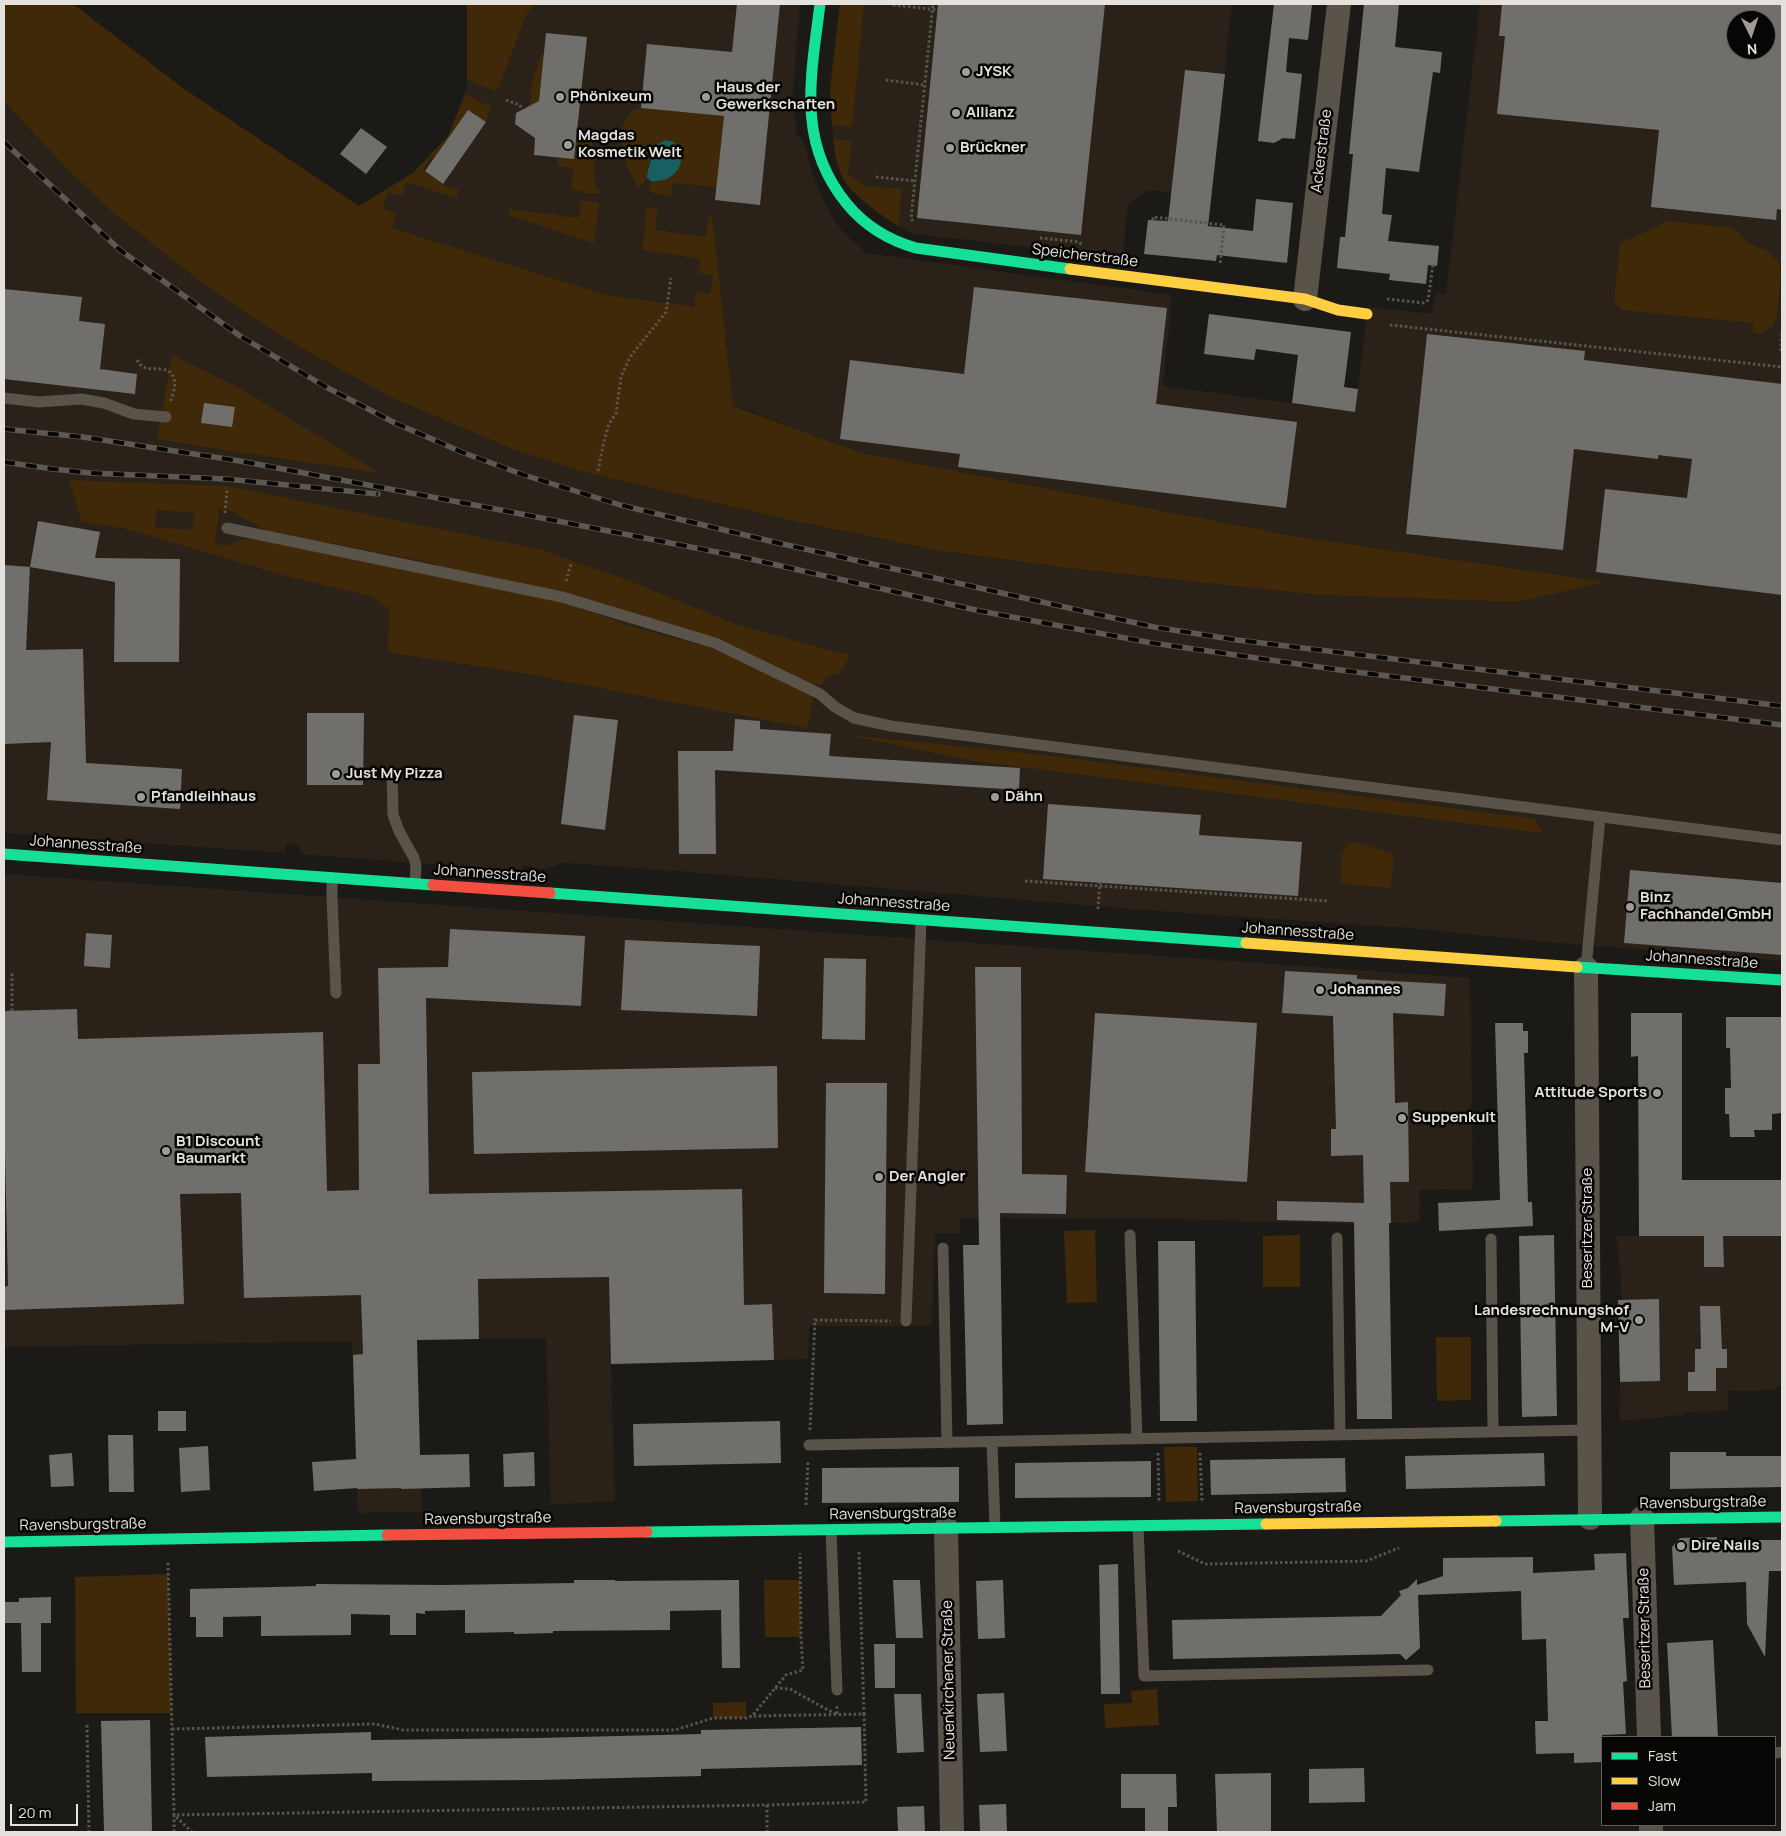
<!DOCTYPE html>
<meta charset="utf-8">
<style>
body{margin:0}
#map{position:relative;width:1786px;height:1836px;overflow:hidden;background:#1c1a17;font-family:Manrope,sans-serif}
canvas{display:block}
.frame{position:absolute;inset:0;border:5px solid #e5e2dd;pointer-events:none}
.legend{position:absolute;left:1601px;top:1736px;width:175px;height:90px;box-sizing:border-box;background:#080604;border:1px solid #605e5b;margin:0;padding:6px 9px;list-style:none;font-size:15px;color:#e5e2dd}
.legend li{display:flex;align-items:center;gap:10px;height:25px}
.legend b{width:25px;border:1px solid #605e5b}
.north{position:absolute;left:1726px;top:10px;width:50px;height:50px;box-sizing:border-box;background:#080604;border:1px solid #605e5b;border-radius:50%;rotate:176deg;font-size:14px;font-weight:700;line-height:20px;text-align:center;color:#e5e2dd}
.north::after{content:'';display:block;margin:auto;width:18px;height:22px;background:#9f9c98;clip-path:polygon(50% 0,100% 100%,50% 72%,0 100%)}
.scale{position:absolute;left:10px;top:1804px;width:68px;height:22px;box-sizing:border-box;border:2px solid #e5e2dd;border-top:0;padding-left:6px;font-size:15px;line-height:18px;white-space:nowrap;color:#e5e2dd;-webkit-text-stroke:4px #080604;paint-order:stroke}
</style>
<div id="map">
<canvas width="1786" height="1836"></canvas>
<div class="frame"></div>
<ul class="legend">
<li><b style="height:6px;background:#16e098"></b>Fast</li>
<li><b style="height:6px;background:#ffcf43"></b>Slow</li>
<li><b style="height:6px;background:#f24e42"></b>Jam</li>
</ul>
<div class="north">N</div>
<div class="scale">20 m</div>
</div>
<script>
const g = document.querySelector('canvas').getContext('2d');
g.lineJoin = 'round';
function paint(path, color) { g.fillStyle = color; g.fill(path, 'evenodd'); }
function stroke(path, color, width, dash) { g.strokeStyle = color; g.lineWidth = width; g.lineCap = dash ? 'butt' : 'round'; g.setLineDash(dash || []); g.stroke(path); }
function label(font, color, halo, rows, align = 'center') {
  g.font = font + ' Manrope,sans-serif'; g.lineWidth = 5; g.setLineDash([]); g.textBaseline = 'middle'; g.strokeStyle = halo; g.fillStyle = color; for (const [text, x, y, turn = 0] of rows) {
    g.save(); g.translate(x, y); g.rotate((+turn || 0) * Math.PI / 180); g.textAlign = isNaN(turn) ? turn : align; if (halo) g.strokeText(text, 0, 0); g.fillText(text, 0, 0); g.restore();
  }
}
const built = new Path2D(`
 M467,4H800L792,100L797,135L803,140L815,181L830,214L843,232L866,253L1172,295L1163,386L1355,412L1368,307L1432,314L1435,293L1446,294L1480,4H1782V961L1549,942L1410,928L1169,912L652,869L561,863L547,869L522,866V871L300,854V845L286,844L285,853L4,833V101L67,169L110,210L203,284L256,320L302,348L588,473L785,519L936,550L1076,569L1319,595L1517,602L1605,582L1294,536L862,453L733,405L725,332L392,228L359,206L413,173L448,136L467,89ZM1736,20H1766V50H1736Z
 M840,4H1232L1211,197L1147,190L1127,207L1123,258L914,234L898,226L874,210L837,163L833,139L830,89Z
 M4,874L1470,978L1473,1189L1419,1190L1420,1222L1364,1224L1136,1218H960V1233H935L932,1326H809L808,1359L611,1365L615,1501L551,1505L546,1338L417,1340L422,1512L358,1513L352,1341L4,1347Z
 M1617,1236H1782V1386H1776V1390L1728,1391V1411L1684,1412V1415L1619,1421L1620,1382L1618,1300L1622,1299Z`);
const green = new Path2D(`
 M4,4H73L183,88L359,206L413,173L448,136L465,94L491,107L486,122L468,110L437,154L454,167V173L431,157L423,170L445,186L459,190L456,198L407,182L402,196L388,192L383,208L396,213L392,228L607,295L694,307L696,291L710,294L713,276L699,273L700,259L642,250L647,207L657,208L656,230L706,237L709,215H712L733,406L862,453L1294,536L1606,582L1517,602L1319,595L1076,569L936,550L785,519L588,473L515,450L393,398L302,348L256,320L203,284L110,210L67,169L4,101Z
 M467,4H535L527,13L497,91L467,80Z
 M840,4H864L852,127L832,125L830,89Z
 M541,55H544L538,114L528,107L532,95L529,93Z
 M641,108L724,116L717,187L673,183L671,196L649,192L651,181C668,183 678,175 681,158L654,151L647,172V178L639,188C628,172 618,146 623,127C624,121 630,114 634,110Z
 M577,133L592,134L595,187L599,188L600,193H585L584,191L571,189L573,168L558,166V157L574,158Z
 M833,139L851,141L848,175L866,186L902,189L898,226C882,216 858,199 847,184C837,171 835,154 833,139Z
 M581,200L599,203L594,243L509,215V209L579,218Z
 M1668,221L1733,228L1748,243L1767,251L1778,262L1781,273L1777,316L1772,327L1762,333H1753V323L1622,310L1617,305L1614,299L1620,244Z
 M172,355L234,385L380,473L231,451L157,439Z
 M69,480L227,486L539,549L635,583L735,624L836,652L849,654V659L838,674L827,676L821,686L808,682L716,639L448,569L428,562L268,531C262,528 255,525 249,521C236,515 234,510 219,508L215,543C232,550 230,541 243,540C249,539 255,540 261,540L567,603L627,625L714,649L811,692L813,696L808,728L527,674L388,652L389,609L373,597L283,575L127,529L82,522ZM156,510L194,513L192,530L155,527Z
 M848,735L1036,754L1535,819L1542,833L974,761Z
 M1351,843H1359L1394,854L1391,888L1341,884C1341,871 1338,850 1351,843Z
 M1095,1230L1097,1302L1067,1303L1064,1231Z
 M1300,1235V1287H1263V1236Z
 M1436,1337H1471V1400L1437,1401Z
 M1164,1447H1197L1198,1501L1166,1502Z
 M168,1574L171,1713H76L75,1577Z
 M764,1580H800L801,1637H765Z
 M1157,1689L1159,1725L1105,1728L1104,1704L1132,1703L1131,1691Z
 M746,1702V1718H713V1703Z`);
const water = new Path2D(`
 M666,140C692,143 684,185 651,181L647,178C647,171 654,149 658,144C660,143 663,141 666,140Z`);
const building = new Path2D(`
 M737,4H780L760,205L715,200L724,116L641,108L647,44L732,52Z
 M938,4H1105L1081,235L917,218Z
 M1274,4L1312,5L1308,40L1289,38L1286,72L1302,74L1295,139L1283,138L1274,143L1258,141Z
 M1364,4H1399L1395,47L1442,52L1440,73L1433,72L1419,172L1386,168L1382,214L1392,215L1388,241L1439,246L1437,266L1428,265L1426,284L1389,280L1390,274L1337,268L1340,237H1345L1353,154H1349Z
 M1502,4H1782V210L1777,209L1776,220L1651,207L1659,130L1497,114L1505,36H1499ZM1736,20H1766V50H1736Z
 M546,33L587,37L574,159L534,155L535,138L515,124L516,113L539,101Z
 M1185,70L1225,74L1208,226L1253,231L1256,199L1293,203L1287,263L1217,255L1216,261L1144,254L1148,220L1168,221Z
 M468,110L486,122L443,184L425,171Z
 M361,128L387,147L366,174L340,154Z
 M974,287L1167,308L1156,404L1297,422L1286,508L958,467L960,454L840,439L850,360L964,374Z
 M4,289L82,297L79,321L105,324L100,369L137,374L135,394L4,379Z
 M1209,314L1351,332L1344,387L1358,389L1355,412L1292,403L1298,355L1256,349L1254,360L1204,354Z
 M1427,334L1585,351L1584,360L1782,384V595L1596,572L1605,489L1687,498L1692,459L1658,455V459L1574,449L1563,550L1406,534Z
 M204,403L235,407L232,427L201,423Z
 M38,521L100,532L95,558L180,559L179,662H114L115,582L30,567Z
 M4,565L30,567L26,650L83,649L86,763L182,769L180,809L47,800L51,742L4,744Z
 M307,713H364L363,785H307Z
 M574,715L618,720L605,830L561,824Z
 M735,719L760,721V729L831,734L829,756L1020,768L1019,790L715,770L716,854H679L678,751H733Z
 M1048,804L1201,815L1199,835L1302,842L1298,896L1043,879Z
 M1630,870L1782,883V955L1624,943Z
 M450,929L585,936L581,1006L426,998L429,1194L742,1189L744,1305L772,1304L774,1360L611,1364L609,1277L478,1279L479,1339L417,1340L420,1455L469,1454L470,1487L401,1489V1488L357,1489V1488L314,1491L312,1462L356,1459L353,1355L363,1354L361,1295L244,1298L241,1193L180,1194L184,1304L4,1310V1287L8,1286L4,1109V1011L77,1009L78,1039L323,1032L327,1191L359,1190L358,1064H380L378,968L448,967Z
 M86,933L112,935L110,968L84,966Z
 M625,940L760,946L757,1016L621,1010Z
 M824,958L866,959L865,1040L822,1039Z
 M975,967H1021L1022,1174L1067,1175L1066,1214L1000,1213L1003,1424L967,1425L963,1245H979Z
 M1285,971L1357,975V979L1446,984L1444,1016L1393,1013L1395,1103L1408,1102L1409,1182H1390L1391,1223H1389L1392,1419H1357L1354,1222L1277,1220V1201L1364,1203L1363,1155L1331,1156V1129H1336L1333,1016L1282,1013Z
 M1095,1013L1257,1023L1247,1182L1085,1172Z
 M1631,1013H1682V1180H1782V1236H1723L1724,1267H1704V1236H1639L1638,1056L1631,1057Z
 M1726,1017H1782V1113L1772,1114V1130H1754L1755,1137H1730L1729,1114H1725V1088H1731L1730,1048H1726Z
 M1495,1023H1523V1031H1528V1053H1524L1528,1202H1532L1533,1226L1439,1231L1438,1203L1500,1200Z
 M777,1066L778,1148L474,1154L472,1072Z
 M826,1083H887L885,1294L824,1293Z
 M1554,1235L1557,1416L1522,1417L1519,1236Z
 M1158,1241H1195L1197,1421H1160Z
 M1659,1299L1660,1381L1620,1382L1618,1300Z
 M1700,1306H1720L1722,1349H1727V1368H1716V1391H1688V1372H1695V1349H1701Z
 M158,1411H186V1431H158Z
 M780,1421L781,1463L634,1466L633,1424Z
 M108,1435H133L134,1492H109Z
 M208,1446L210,1490L181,1492L179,1448Z
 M534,1452L535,1486L504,1487L503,1454Z
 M1670,1452H1726V1456H1782V1487L1670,1489Z
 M72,1453L74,1486L51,1487L49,1455Z
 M1544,1453L1545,1486L1406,1489L1405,1456Z
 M1345,1458L1346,1492L1211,1495L1210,1460Z
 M1151,1461V1497L1015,1498V1463Z
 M959,1467V1502L822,1503V1468Z
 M1717,1537V1540H1782V1571H1769L1765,1657L1747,1624L1746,1582L1674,1585L1672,1547L1680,1538Z
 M1626,1553L1629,1618H1623L1627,1681L1623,1682L1626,1734L1602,1735V1762L1574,1763V1753L1536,1754L1535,1721H1548L1546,1639L1522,1640L1521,1591L1418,1595L1420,1648L1406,1660L1400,1654L1173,1659L1172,1620L1381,1616L1401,1595L1399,1591L1408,1588L1417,1579V1585L1443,1576V1558L1533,1557V1573L1595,1570L1594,1554Z
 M1118,1564L1120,1694H1101L1099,1565Z
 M574,1580H615V1581L739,1580L740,1668H722L721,1610L670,1611V1630L553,1631V1633L514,1634V1632L465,1633V1610L425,1611V1614L416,1613V1635H390V1615L351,1614V1635L261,1636V1616L223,1617V1637H196V1617H190V1589L316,1586V1584L444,1585L574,1583Z
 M893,1580H920L923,1638H896Z
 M1003,1580L1005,1638L978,1639L976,1581Z
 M51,1597V1623H41V1672H22L21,1623H4V1602H19V1598Z
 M1713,1640L1718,1737H1672L1667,1643Z
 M874,1644H895V1688H875Z
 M1004,1693L1007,1751L980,1752L977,1694Z
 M894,1694H921L924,1752L897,1753Z
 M150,1720L152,1832H104L101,1721Z
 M861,1727L862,1765L701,1769V1776L538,1780L372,1781V1773L207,1777L205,1737L371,1732V1740L537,1738L701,1734V1730Z
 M1364,1768L1365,1802L1309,1803V1769Z
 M1271,1773V1832H1217L1215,1774Z
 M1121,1774H1176L1177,1807H1168V1832H1145V1808H1121Z
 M1006,1804L1007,1832H980L979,1805Z
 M924,1806L925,1832H898L897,1807Z`);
const path = new Path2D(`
 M893,5L938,10
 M886,80L925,85
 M506,100L520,105L522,110
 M876,177L915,181
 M1153,220V217L1224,225L1220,265
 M913,221L911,219L933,4
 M1040,238L1079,242L1082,245
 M1387,299L1424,303L1428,300L1433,265
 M1390,325L1782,367
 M1781,351L1782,331
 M137,360C143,371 151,368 162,369C180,372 175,391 170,402
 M598,471L604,441L609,424L616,413L621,377L630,357L666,312L671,278
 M225,513L227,490
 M566,581L571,564
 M1025,881L1327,901
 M1098,909L1100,882
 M12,1011V971
 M810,1430L815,1320L891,1321
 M1158,1453L1159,1502
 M1200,1453L1202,1501
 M806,1505L808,1461
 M1178,1551L1205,1564L1366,1561L1399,1548
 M859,1552L864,1714
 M168,1563L174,1815L192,1832
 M775,1688L790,1689L837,1715V1706
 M87,1725L89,1832
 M172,1729L375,1724L403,1730H675L713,1718H746L752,1716L786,1675L803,1670L801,1637L800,1553
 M767,1805V1832
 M174,1832V1815L767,1805L866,1802L864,1714L752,1716`);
const lane = new Path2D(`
 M4,398L39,402L81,399L104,403L134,414L166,417
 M227,528L562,597L715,643L820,694L835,707L854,718L891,726L1782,840
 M392,772L393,815L399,831L414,858L416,865L415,884
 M332,878V898L336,993
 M1586,968L1600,817
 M1130,1235L1137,1439
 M1337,1238L1340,1435
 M1491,1239L1493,1432
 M943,1248L947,1443
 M906,1321L921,921
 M992,1442L995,1527
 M809,1445L1590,1430
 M1138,1526L1144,1676L1428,1670
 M831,1530L837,1690
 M1775,1753L1782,1752`);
const street = new Path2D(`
 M1305,299L1339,4
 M1586,968L1590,1518
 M1642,1518L1649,1737
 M946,1528L952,1832
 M1651,1825V1832`);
const fast = new Path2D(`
 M820,4C811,77 796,142 847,204C865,226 888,240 916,248L1070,269
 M4,854L433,885
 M550,893L1246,943
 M1577,967L1782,980
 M1496,1521L1782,1517
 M647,1532L1266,1524
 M4,1542L387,1535`);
const slow = new Path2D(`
 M1070,269L1305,299L1338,310L1367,314
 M1246,943L1577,967
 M1266,1524L1496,1521`);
const jam = new Path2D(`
 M433,885L550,893
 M387,1535L647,1532`);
const rail = new Path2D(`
 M4,142L120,250L240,336L326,387L395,423L464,453L524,475L620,505L778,543L1154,627L1237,640L1782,706
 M4,429L83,437L240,461L485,507L737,556L980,611L1152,643L1340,670L1782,725
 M4,462L53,469L90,473L226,479L378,494`);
const markers = [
 [966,72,5,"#9f9c98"],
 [560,97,5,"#9f9c98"],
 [706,97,5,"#9f9c98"],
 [956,113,5,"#9f9c98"],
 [568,145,5,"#9f9c98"],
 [950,148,5,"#9f9c98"],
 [336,774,5,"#9f9c98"],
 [141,797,5,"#9f9c98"],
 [995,797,5,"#9f9c98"],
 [1630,907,5,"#9f9c98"],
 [1320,990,5,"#9f9c98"],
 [1657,1093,5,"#9f9c98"],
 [1402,1118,5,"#9f9c98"],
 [166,1151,5,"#9f9c98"],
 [879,1177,5,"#9f9c98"],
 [1639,1320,5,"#9f9c98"],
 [1681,1546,5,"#9f9c98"]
];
const poiNames = [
 ["JYSK",976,72],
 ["Haus der",716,88],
 ["Gewerkschaften",716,105],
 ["Phönixeum",570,97],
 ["Allianz",966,113],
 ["Magdas",578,136],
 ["Kosmetik Welt",578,153],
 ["Brückner",960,148],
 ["Just My Pizza",346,774],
 ["Pfandleihhaus",151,797],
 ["Dähn",1005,797],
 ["Binz",1640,898],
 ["Fachhandel GmbH",1640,915],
 ["Johannes",1330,990],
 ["Attitude Sports",1647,1093,"right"],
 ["Suppenkult",1412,1118],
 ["B1 Discount",176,1142],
 ["Baumarkt",176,1159],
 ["Der Angler",889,1177],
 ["Landesrechnungshof",1629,1311,"right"],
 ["M-V",1629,1328,"right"],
 ["Dire Nails",1691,1546]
];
const streetNames = [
 ["Ackerstraße",1322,151,-83],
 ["Speicherstraße",1085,256,7],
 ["Johannesstraße",86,845,4],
 ["Johannesstraße",490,874,4],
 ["Johannesstraße",894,903,4],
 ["Johannesstraße",1298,932,4],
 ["Johannesstraße",1702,960,4],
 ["Beseritzer Straße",1588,1228,-90],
 ["Ravensburgstraße",1703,1503,-1],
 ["Ravensburgstraße",1298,1508,-1],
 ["Ravensburgstraße",893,1514,-1],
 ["Ravensburgstraße",488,1519,-1],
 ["Ravensburgstraße",83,1525,-1],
 ["Beseritzer Straße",1645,1628,-91],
 ["Neuenkirchener Straße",949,1680,-91]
];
paint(built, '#2a2218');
paint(green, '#3f2908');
paint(water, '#175f60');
paint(building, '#716f6c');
stroke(path, '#58554e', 3, [2.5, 2.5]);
stroke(lane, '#5a534a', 11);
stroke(street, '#5a534a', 24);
stroke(fast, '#16e098', 11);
stroke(slow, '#ffcf43', 11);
stroke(jam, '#f24e42', 11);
stroke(rail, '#5d5852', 5.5);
stroke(rail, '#080604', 4, [11]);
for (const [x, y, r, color] of markers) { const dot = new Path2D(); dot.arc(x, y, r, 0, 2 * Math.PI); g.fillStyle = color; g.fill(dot); stroke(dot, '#080604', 2); }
label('bold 15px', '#e5e2dd', '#080604', poiNames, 'left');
label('15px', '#e5e2dd', '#080604', streetNames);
</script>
